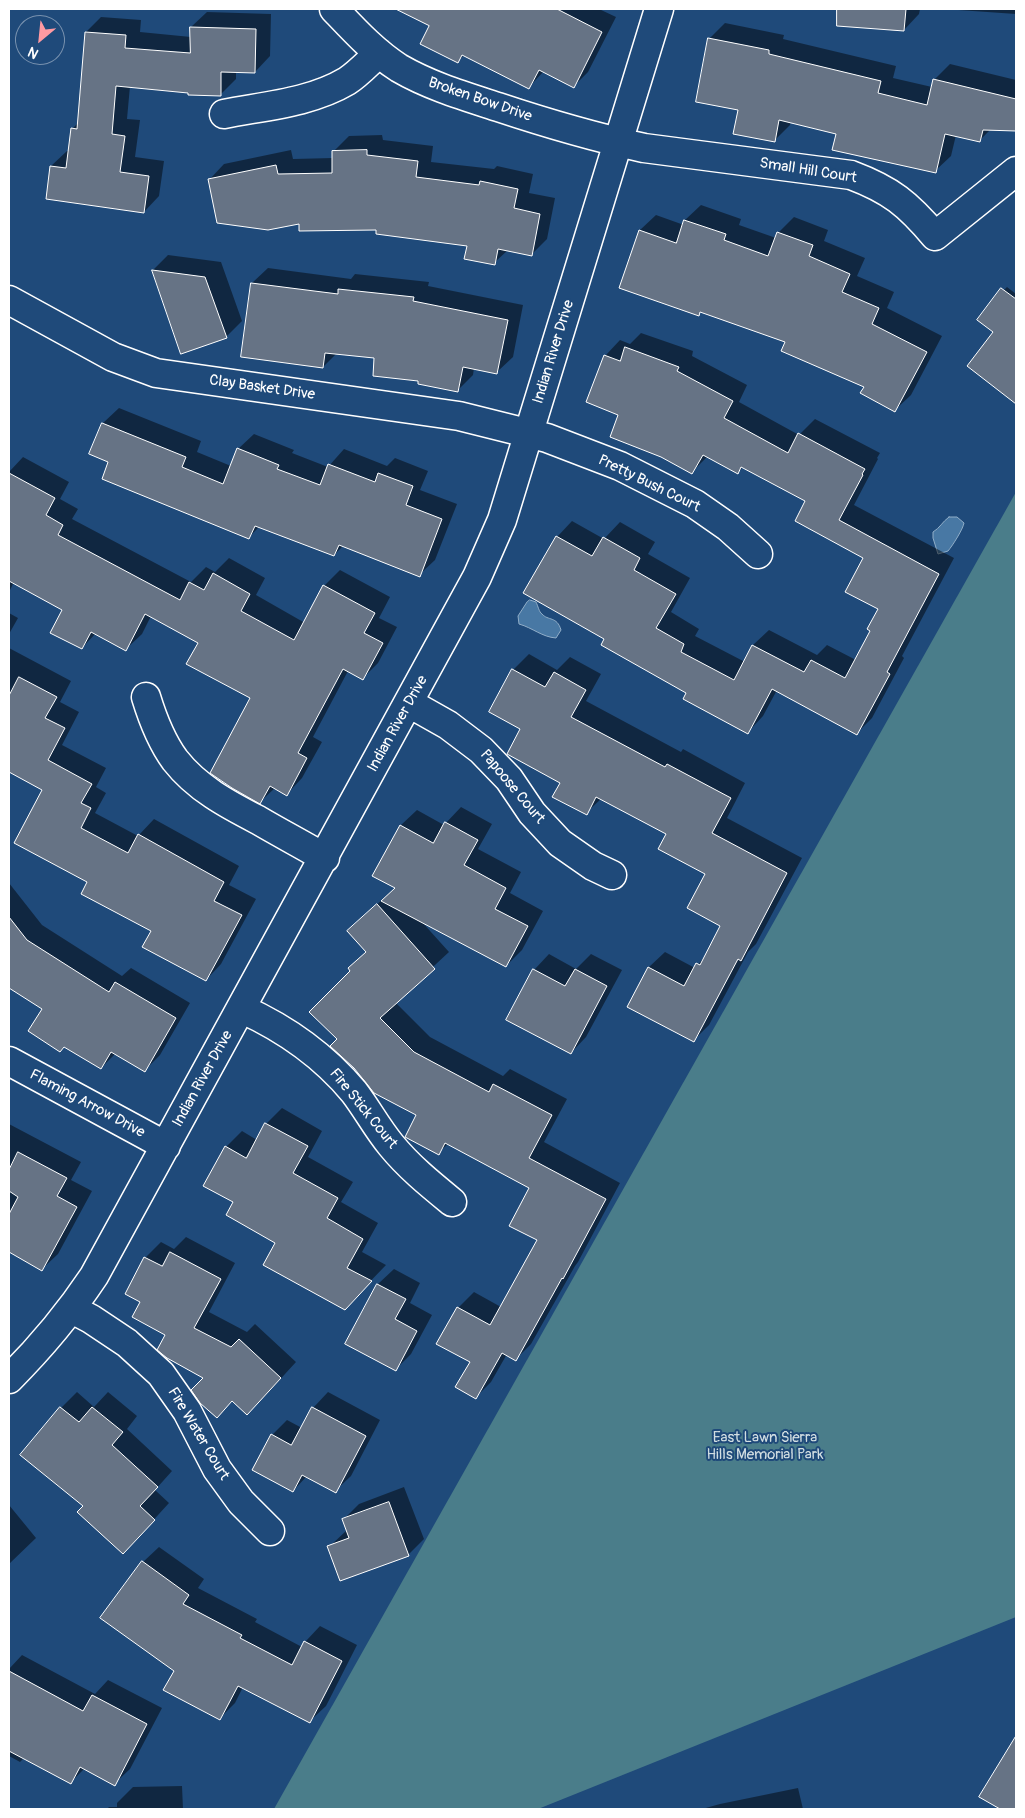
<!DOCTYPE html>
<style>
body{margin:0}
#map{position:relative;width:1025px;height:1818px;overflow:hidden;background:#1f4a7a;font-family:Pangolin,sans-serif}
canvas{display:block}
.frame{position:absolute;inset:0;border:10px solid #fff;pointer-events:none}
.north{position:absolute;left:15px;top:15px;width:50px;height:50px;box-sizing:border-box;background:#1f4a7a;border:1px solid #7992af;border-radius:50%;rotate:208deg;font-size:14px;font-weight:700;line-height:20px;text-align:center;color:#fff}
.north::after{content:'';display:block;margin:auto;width:18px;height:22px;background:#ff9aa2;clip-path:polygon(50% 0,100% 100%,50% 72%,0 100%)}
</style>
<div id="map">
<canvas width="1025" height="1818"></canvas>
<div class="frame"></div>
<div class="north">N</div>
</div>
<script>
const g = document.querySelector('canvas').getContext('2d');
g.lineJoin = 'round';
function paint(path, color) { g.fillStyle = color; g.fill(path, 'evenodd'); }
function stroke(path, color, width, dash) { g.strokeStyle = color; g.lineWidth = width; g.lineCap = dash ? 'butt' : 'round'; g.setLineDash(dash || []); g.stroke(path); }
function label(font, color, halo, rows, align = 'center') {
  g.font = font + ' Pangolin,sans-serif'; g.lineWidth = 4; g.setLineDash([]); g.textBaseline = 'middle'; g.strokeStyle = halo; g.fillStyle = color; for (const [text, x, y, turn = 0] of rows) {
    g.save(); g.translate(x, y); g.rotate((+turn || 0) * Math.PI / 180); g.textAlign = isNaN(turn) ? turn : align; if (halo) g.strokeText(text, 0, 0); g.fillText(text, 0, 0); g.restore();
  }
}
const green = new Path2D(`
 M1016,492V1617L538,1809H274Z`);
const water = new Path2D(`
 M949,517H957L964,523C963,529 953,545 948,551L938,554L933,538V532C940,528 942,522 949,517Z
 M530,600L536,602C538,606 539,612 542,614C548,621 557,616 561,630L556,638C542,637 533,628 519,624L518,616L527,602Z`);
const shadow = new Path2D(`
 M415,9H599L616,17L588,72L573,87L544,71L529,87L464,55L457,62L431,26L412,16Z
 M842,9H927H920L919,14L904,30L864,10Z
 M944,9H1016V14Z
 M207,12L271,14L270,56L255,72H236V79L220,95L130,86L127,119L140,120L135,157L164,161L159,196L144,212L51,166L67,151H69L72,129L78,123L86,32L101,17L141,20L140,32L191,37V27Z
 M725,23L784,35L783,39L896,66L893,78L932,87L934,80L950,64L1016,80V64V130L991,129L979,141L956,135L951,156L935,171L837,133L791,121L790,125L774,141L739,110L709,39Z
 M382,135L383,140L433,146L431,162L494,169L497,166L533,174L529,193L555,198L547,239L531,255L508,250L494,263L468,244L378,228L300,222L209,180L224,164L291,150L293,159L333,158V152L349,136Z
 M701,205L741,219L739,225L776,238L778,233L794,217L828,230L824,241L865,258L857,276L894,292L887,308L942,336L911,395L895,410L866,386L787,341L702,311L698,314L621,287L640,230L656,215L684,225L685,220Z
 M168,255L221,262L242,321L226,337L182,352L153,270Z
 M268,268L351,279L355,274L429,282L428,286L523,305L513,357L497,372L474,368L473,375L457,391L420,380L376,357L337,353L323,367L252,283Z
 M1007,287L1016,294V402L969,366L995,332L992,302Z
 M641,333L693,351L692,356L747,385L739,402L799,435L815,419L880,453L877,458L878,459L854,505L954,558L902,656L904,658L872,718L857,733L777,690L763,716L748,732L606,638L557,537L572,521L604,539L620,522L655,542L648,554L690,578L671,612L699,629L695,636L745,662L753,645L769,630L817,655L827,645L856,660L872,631L879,609L865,557L807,501L743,467L738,472L708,456L692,472L620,414L605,356L620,340L630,344Z
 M119,408L201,441L197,452L231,466L238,449L254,434L294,450L292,453L328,467L344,449L387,466L395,458L428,471L420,490L457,504L435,560L419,575L343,546L334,555L260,526L249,537L110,461L91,454L103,423Z
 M23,457L69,482L60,499L78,509L72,519L191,582L206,567L215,572L229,558L265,578L256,595L305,623L324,586L340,570L390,597L379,618L397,627L378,663L363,678L348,671L313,737L322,742L302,778L287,794L275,788L260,802L251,698L199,642L151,616L142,634L126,649L96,633L82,648L64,610L14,582L9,592V472Z
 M9,613L18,618L9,634Z
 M9,648L71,681L60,702L79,712L62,745L106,768L96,787L106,793L95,813L138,836L154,819L239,866L229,885L256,899L221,964L206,980L152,931L88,882L44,790L9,771Z
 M529,654L557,670L570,657L601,674L586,701L681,752L683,749L745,783L727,818L802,858L756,944L748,952L709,1025L693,1041L628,1006L649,967L665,952L695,968L707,954L722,926L707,874L668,833L602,798L586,813L522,729L513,670Z
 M461,807L492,824L478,849L521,872L510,893L543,911L522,950L506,966L422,922L449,952L395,1002L430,1037L503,1076L510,1069L567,1099L544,1142L620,1183L578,1262L575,1266L531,1344L516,1359L507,1354L491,1382L476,1397L471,1362L438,1344L458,1308L474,1292L501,1307L538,1240L531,1188L448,1144L438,1153L417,1115L349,968L367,951L348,931L396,887L374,875L401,825L417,810L444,825Z
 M9,883L42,925L122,976L131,968L190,1003L160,1055L145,1070L116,1053L101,1068L65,1046L60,1051L44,1009L9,986Z
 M549,954L576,969L591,954L622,970L586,1037L571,1053L534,970Z
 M282,1108L322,1131L308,1157L353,1182L341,1202L378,1223L362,1252L386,1265L360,1292L277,1242L235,1202L226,1147L242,1131L257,1140L266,1124Z
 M9,1124L81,1162L71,1180L92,1191L58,1254L42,1269L9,1251Z
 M186,1237L235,1263L209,1312L247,1332L255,1324L296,1362L263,1398L205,1377L167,1334L142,1301L126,1293L145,1258L161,1242L174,1249Z
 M394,1269L420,1283L410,1303L432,1315L411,1354L395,1370L347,1344L378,1284Z
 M77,1392L94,1407L108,1392L137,1416L127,1429L172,1471L155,1490L169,1503L138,1537L85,1506L22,1454L61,1408Z
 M328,1392L380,1420L351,1476L335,1491L307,1476L293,1491L272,1435L287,1420L302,1428L313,1408Z
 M404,1487L424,1539L408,1555L329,1547L347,1530L343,1520L359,1504Z
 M9,1505L36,1538L9,1564Z
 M159,1547L204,1579L198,1588L257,1619L255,1622L302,1647L305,1642L320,1626L357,1645L326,1706L310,1721L243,1687L235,1703L219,1719L175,1671L143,1562Z
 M22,1655L95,1694L108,1680L162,1708L130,1769L114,1784L85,1768L71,1782L24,1758L20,1762L9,1756V1669Z
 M1016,1743V1809H1002L981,1796L1009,1750Z
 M182,1786L183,1809H107L109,1807H117V1803L133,1787Z
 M798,1788L803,1809H702L720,1804Z`);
const building = new Path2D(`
 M396,9H557L602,32L574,88L539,70L529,89L462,55L458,63L420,44L429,26Z
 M837,9H906L904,31L837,26Z
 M190,27L256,29L255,73L221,72V96L188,95V93L116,86L112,134L125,136L120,172L149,176L144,213L46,199L50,166L66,168L71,128L77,129L85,32L126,35L125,48L190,53Z
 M708,38L769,50V54L881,81L878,93L927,105L933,79L1016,99V131L983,130L980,142L945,134L936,173L832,150L836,134L779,120L775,142L733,134L738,110L696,102Z
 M367,150V155L418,161L416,177L479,185L480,181L518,189L514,208L540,214L532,256L498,249L495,265L464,259L467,246L376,234V230L299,231V224L268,230L217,223L208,179L276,165L278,174L332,173V151Z
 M684,220L726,234L724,240L768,256L777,232L813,245L809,256L850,274L842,292L879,308L872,324L927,352L895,412L860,393L864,387L781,351L785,342L700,312L699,316L619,288L639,230L676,243Z
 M152,270L205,277L227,338L181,354Z
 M251,283L338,294V289L414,297L413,301L508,320L497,374L463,367L458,392L418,384V381L373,376L374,358L325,353L323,368L241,357Z
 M1001,288L1016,299V404L967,366L993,332L977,320Z
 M625,347L679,367L677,371L733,401L724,418L788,453L798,433L865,469L862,474L863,475L839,520L939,574L887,672L890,674L857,735L772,689L748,734L683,699L686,693L601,645L604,639L523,593L556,536L592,556L603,537L640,558L634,570L676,594L656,628L684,644L681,652L734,680L752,645L804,672L811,660L845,678L870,631L867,629L878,609L845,592L863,558L795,521L805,501L741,467L738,474L703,455L692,474L661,457L610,437L618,415L586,402L604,355L620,361Z
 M102,423L186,457L182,467L223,484L237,448L279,465L277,469L320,485L328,464L375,482L378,473L413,486L406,505L442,519L420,577L339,545L334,556L255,526L249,539L102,479L108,462L89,454Z
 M9,473L55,498L46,515L63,525L58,535L180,600L189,582L204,590L213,573L250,594L241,611L294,640L323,585L375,613L364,633L383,643L363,680L343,669L298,753L307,758L287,796L270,786L260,804L232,788L210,773L250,698L186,664L198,643L145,614L126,651L91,632L82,649L50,633L62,610L9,581Z
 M512,669L545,687L554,672L586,690L571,717L665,767L667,764L731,798L712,833L787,873L741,961L738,959L694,1042L627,1007L648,967L684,986L696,963L700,965L720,926L687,908L705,874L658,849L666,834L596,797L587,815L552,797L560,783L507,754L520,729L489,712Z
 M19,677L57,697L45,718L65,728L48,760L92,784L81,803L91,808L81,828L128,853L138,834L224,882L214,901L242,915L206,981L142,947L151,931L81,894L87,882L14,843L42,790L9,772V696Z
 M445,822L478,840L464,865L506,888L495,909L528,926L506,967L381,901L395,888L372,876L400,825L433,843Z
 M377,904L435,969L380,1018L414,1052L489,1092L493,1084L552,1115L529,1158L606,1199L563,1279L562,1278L516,1361L502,1353L476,1399L455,1387L470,1362L436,1344L457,1307L490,1325L537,1240L509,1226L529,1188L445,1143L439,1155L405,1137L416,1115L374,1093L354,1068L330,1046L337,1039L309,1012L350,971L348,968L366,952L347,931Z
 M9,917L27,940L109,992L115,982L176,1018L145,1072L111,1052L101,1069L64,1047L60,1052L28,1031L42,1009L9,988Z
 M533,969L565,986L575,969L607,986L571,1054L506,1020Z
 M265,1123L308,1146L293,1173L338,1198L327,1218L363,1239L347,1268L372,1281L345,1310L263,1265L275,1243L226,1215L233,1202L203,1186L225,1146L246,1158Z
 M18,1152L67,1178L57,1196L77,1207L42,1271L9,1252V1214L18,1197L9,1191V1170Z
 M170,1252L221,1279L194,1328L231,1347L239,1339L281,1378L247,1415L232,1401L217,1418L200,1403L191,1390L203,1378L167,1358L157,1350L165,1335L132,1317L140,1302L125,1294L144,1257L162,1266Z
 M377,1284L406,1299L395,1319L417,1331L396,1371L345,1344Z
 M60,1407L79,1422L92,1407L123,1432L112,1445L158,1487L140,1506L155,1520L123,1554L77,1512L83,1506L20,1455Z
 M312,1407L366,1436L336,1493L302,1475L293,1492L252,1470L271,1434L291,1445Z
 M389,1502L409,1556L340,1581L327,1546L349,1538L342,1519Z
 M142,1561L189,1595L183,1604L242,1635L240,1638L292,1665L304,1641L342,1661L310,1723L238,1686L220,1720L163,1690L174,1671L100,1618Z
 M9,1671L83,1711L92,1695L147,1724L115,1786L80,1767L71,1784L9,1751Z
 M1016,1736V1809H1000L979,1797Z`);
const street = new Path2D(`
 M334,9C354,30 374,52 399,68C430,86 464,96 498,107C546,123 594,137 644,148L851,175C891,190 908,204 935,236L1016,171
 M224,114C264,106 310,103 347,81C358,74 369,62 379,53
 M9,300L113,357L156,373L459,416L547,438L620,466L695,504L728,527L758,554
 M146,697C153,720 161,741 175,760C197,788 227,804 258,820C280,833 303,845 325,858
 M409,703L448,725L481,750L509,779L532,813L560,843L593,866L612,875
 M242,1009C284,1028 324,1056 354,1092C367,1109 377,1128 391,1145C409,1167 430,1184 452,1202
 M9,1061L166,1146
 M72,1309L91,1319L127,1343L161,1374L187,1411L217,1469L241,1502L270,1531
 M9,1379C42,1346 68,1315 94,1276L477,577L502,520L659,9`);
const streetNames = [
 ["Broken Bow Drive",480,100,19],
 ["Small Hill Court",808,171,9],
 ["Indian River Drive",554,352,-73],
 ["Clay Basket Drive",262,388,8],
 ["Pretty Bush Court",649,484,26],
 ["Indian River Drive",398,724,-61],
 ["Papoose Court",512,787,50],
 ["Indian River Drive",203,1079,-61],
 ["Flaming Arrow Drive",87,1104,28],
 ["Fire Stick Court",363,1109,51],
 ["Fire Water Court",198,1434,59]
];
const parkNames = [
 ["East Lawn Sierra",765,1438],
 ["Hills Memorial Park",765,1455]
];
paint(green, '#4a7d8a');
paint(water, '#4878a4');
stroke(water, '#91aec8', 1);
paint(shadow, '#0007');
paint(building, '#667385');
stroke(building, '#fff', 1);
stroke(street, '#fff', 31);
stroke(street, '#1f4a7a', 28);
label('15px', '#fff', '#1f4a7a', streetNames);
label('15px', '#d2dee2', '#1f4a7a', parkNames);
</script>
